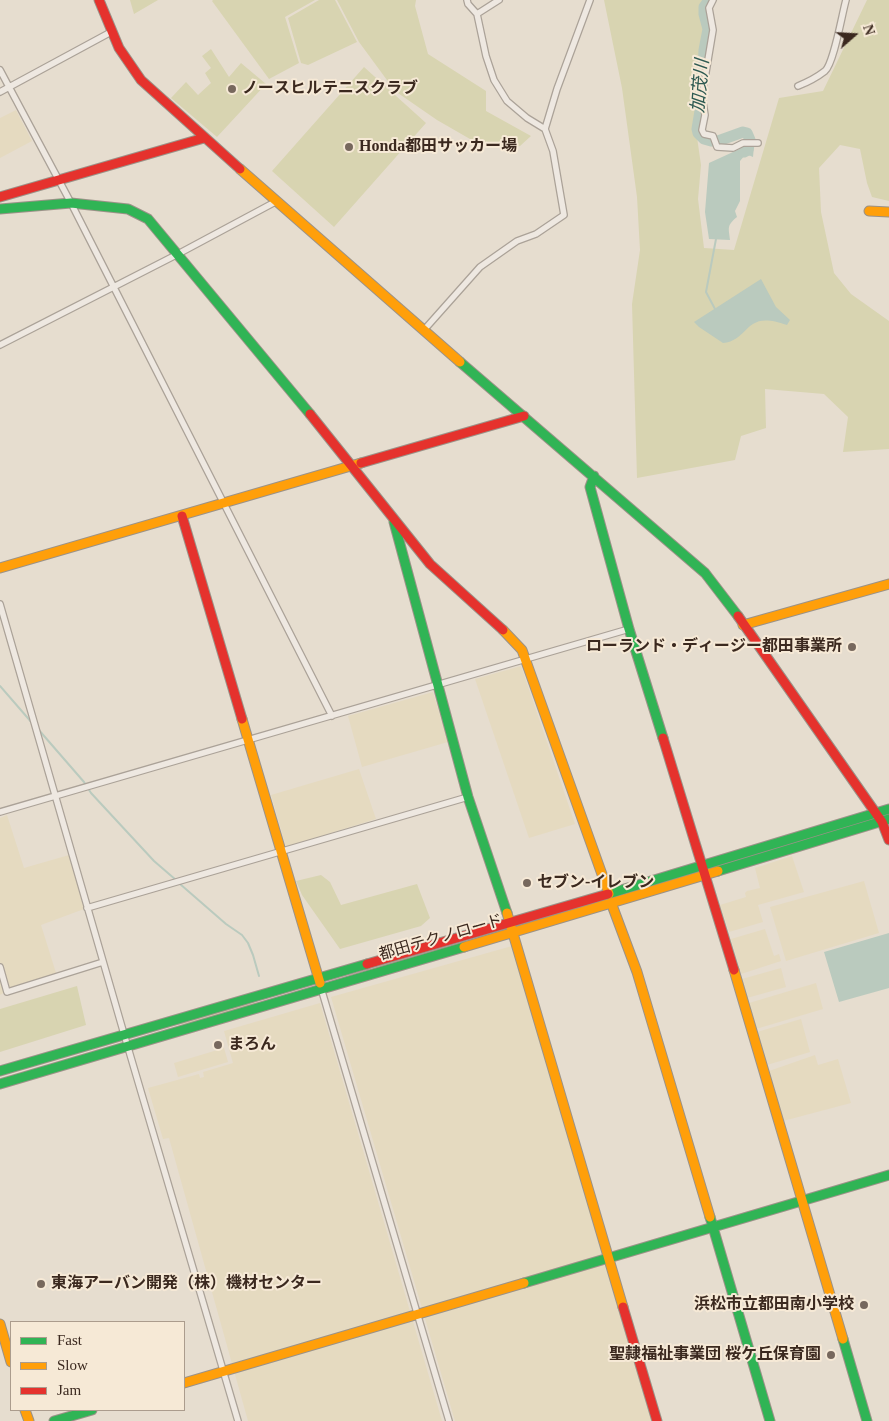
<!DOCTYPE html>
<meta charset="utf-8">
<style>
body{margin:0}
#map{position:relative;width:889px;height:1421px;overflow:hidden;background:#e6ddcf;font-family:"Times New Roman",serif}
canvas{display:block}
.legend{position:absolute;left:10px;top:1321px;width:175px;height:90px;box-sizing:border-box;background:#f6e9d6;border:1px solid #ab9c8d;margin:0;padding:6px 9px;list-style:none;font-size:15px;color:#3b291f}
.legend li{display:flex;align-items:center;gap:10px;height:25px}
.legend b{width:25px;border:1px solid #ab9c8d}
.north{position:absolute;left:829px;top:10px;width:50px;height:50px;-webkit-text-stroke:4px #f6e9d6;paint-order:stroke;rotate:71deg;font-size:14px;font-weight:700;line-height:20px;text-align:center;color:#3b291f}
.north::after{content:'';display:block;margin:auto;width:18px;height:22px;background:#3b291f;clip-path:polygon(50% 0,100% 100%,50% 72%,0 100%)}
</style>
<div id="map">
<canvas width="889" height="1421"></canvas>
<ul class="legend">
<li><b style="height:6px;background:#30b455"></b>Fast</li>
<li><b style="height:6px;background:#ff9f0a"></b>Slow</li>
<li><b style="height:6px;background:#e5322d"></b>Jam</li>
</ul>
<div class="north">N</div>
</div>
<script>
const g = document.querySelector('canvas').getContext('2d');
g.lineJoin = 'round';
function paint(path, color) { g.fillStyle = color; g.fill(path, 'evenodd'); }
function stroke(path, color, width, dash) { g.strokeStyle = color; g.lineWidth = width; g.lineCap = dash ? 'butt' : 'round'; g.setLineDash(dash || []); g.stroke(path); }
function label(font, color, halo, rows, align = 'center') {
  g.font = font + ' "Times New Roman","Noto Sans JP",serif'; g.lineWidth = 4; g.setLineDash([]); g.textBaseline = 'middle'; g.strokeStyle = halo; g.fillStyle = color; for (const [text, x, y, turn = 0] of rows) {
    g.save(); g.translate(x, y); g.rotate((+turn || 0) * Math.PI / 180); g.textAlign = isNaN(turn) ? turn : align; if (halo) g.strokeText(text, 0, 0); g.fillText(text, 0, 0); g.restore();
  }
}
const farmland = new Path2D(`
 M16,110L32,141L0,158V118Z
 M521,666L575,824L529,838L475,679Z
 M433,692L448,742L362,767L348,716Z
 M359,769L376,819L286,847L271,795Z
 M7,815L24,868L69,855L84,909L41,925L56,973L12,987L0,995V818Z
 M792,856L804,892L758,905L763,922L729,932L720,905L746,897L745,893L747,891L760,888L755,868Z
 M864,881L879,933L786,961L770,907Z
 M765,929L774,956L779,954L781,961L741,974L731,939Z
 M512,946L652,1421H455L331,997Z
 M781,968L786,987L747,998L742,979Z
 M816,983L823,1009L756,1029L749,1003Z
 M320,1003L442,1421H248L169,1138L163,1139L148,1088L199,1074L200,1078L204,1077L203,1072L233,1063L224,1031Z
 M801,1019L810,1052L767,1065L757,1032Z
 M224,1048L228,1062L178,1077L174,1063Z
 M815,1055L818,1065L838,1059L851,1103L783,1121L769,1071Z`);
const green = new Path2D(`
 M130,0H158L134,14Z
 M213,0H315L285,17L299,63L269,79L212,1Z
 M319,0H335L357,42L308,65L301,63L288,18Z
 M337,0H416L415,6L428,54L486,91V111L531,136L520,146L508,148L470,139L437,120L395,91L359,42Z
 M604,0H716L712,9L698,98L696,130L701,165L698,199L704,248L734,250L779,98L823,91L867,0H889V201L872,197L867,183L860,149L840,145L819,168L821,212L834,273L851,294L889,321V449L843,452L848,417L824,394L765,389L766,428L741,436L735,460L637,478L632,304L640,250L637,197L622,88Z
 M211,49L229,77L241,63L266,84L217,137L171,98L186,82L198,95L211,83L205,73L211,68L202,56Z
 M364,67L426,123L334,227L272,171Z
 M321,875L330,882L341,905L417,884L430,918L421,926L340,949L302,895L296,881Z
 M450,947L398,963L365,969L436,948Z
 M77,986L86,1025L0,1052V1009Z
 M267,1001L203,1021L170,1026L241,1005Z`);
const water = new Path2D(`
 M754,146L753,157L746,154L740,161V201L735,211L737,217C726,226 729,228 730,240L709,239L705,212L709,163L744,147Z
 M761,279L776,307L790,320L787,325C743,309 751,340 723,343L699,327L694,322Z
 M889,933V988L839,1002L824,952Z`);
const stream = new Path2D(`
 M715,309L706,292L716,239
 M0,686L33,724
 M38,729L84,782L91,793L154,861L176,880
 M180,884L226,924L242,935L248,943L253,955L259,976`);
const river = new Path2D(`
 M709,0L704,7V14L708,29L704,50L703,72L698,96L700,111L697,129L698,133L704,139L711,141H718L743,132L747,133L750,140L748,150L744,152`);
const street = new Path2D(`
 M467,0L468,4L477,14
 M713,0L709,8L713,30L702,96L705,115L702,130L704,134L713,136L717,147L733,148L743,143H758
 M0,70L71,203L332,716
 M798,86C808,82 816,78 825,71C834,63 842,14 846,0
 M0,92L111,32
 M545,129L557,89L590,0
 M424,330L480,267L517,241L536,234L564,215L553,151L545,129L527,118L507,101L494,80L486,56L477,14L499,0
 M0,345L178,254L277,201
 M0,604L124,1034L238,1421
 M0,812L629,629
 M87,908L468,797
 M0,967L7,992L103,962
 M321,988L449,1421`);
const fast = new Path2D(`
 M0,209L71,203L128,209L148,219L310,414
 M460,362L705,573L738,616
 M594,476L590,487L629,629L663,738
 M394,522L468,797L507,913
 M718,871L889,819
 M608,894L889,809
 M0,1071L367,964
 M0,1084L464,947
 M710,1217L770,1421
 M524,1283L889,1175
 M843,1339L867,1421
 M54,1421L92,1410`);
const slow = new Path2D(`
 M240,169L460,362
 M869,211L889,212
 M0,568L361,463
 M743,625L889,584
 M503,630L522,650L609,894
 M242,719L320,983
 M612,905L637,972L710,1217
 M507,913L623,1307
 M464,947L718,871
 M734,970L843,1339
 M0,1324L11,1362
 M184,1383L524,1283
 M25,1410L29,1421`);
const jam = new Path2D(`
 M99,0L119,48L141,80L240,169
 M0,197L204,138
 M310,414L430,564L503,630
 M361,463L524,416
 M182,516L242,719
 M738,616L882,822L889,840
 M663,738L734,970
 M367,964L608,894
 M623,1307L657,1421`);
const markers = [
 [232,89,5,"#77685d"],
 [349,147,5,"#77685d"],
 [852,647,5,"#77685d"],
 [527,883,5,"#77685d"],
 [218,1045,5,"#77685d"],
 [41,1284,5,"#77685d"],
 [864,1305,5,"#77685d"],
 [831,1355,5,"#77685d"]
];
const poiNames = [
 ["ノースヒルテニスクラブ",242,89],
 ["Honda都田サッカー場",359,147],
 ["ローランド・ディージー都田事業所",842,647,"right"],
 ["セブン-イレブン",537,883],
 ["まろん",228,1045],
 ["東海アーバン開発（株）機材センター",51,1284],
 ["浜松市立都田南小学校",854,1305,"right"],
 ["聖隷福祉事業団 桜ケ丘保育園",821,1355,"right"]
];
const streetNames = [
 ["都田テクノロード",441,938,-16]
];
const waterNames = [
 ["加茂川",701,86,-85]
];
paint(farmland, '#e5dac0');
paint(green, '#d8d4b1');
paint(water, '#bacabe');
stroke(stream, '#bacabe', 2);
stroke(river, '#bacabe', 11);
stroke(street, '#aba298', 8);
stroke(fast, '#9b9288', 11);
stroke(slow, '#9b9288', 11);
stroke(jam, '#9b9288', 11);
stroke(street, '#eee8e1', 5.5);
stroke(fast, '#30b455', 9);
stroke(slow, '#ff9f0a', 9);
stroke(jam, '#e5322d', 9);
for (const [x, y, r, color] of markers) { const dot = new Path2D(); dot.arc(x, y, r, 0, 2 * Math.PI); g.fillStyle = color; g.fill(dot); stroke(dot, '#f6e9d6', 2); }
label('bold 16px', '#3b291f', '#f6e9d6', poiNames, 'left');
label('16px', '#3b291f', '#f6e9d6', streetNames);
label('italic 18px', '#2e5a52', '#f6e9d6', waterNames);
</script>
